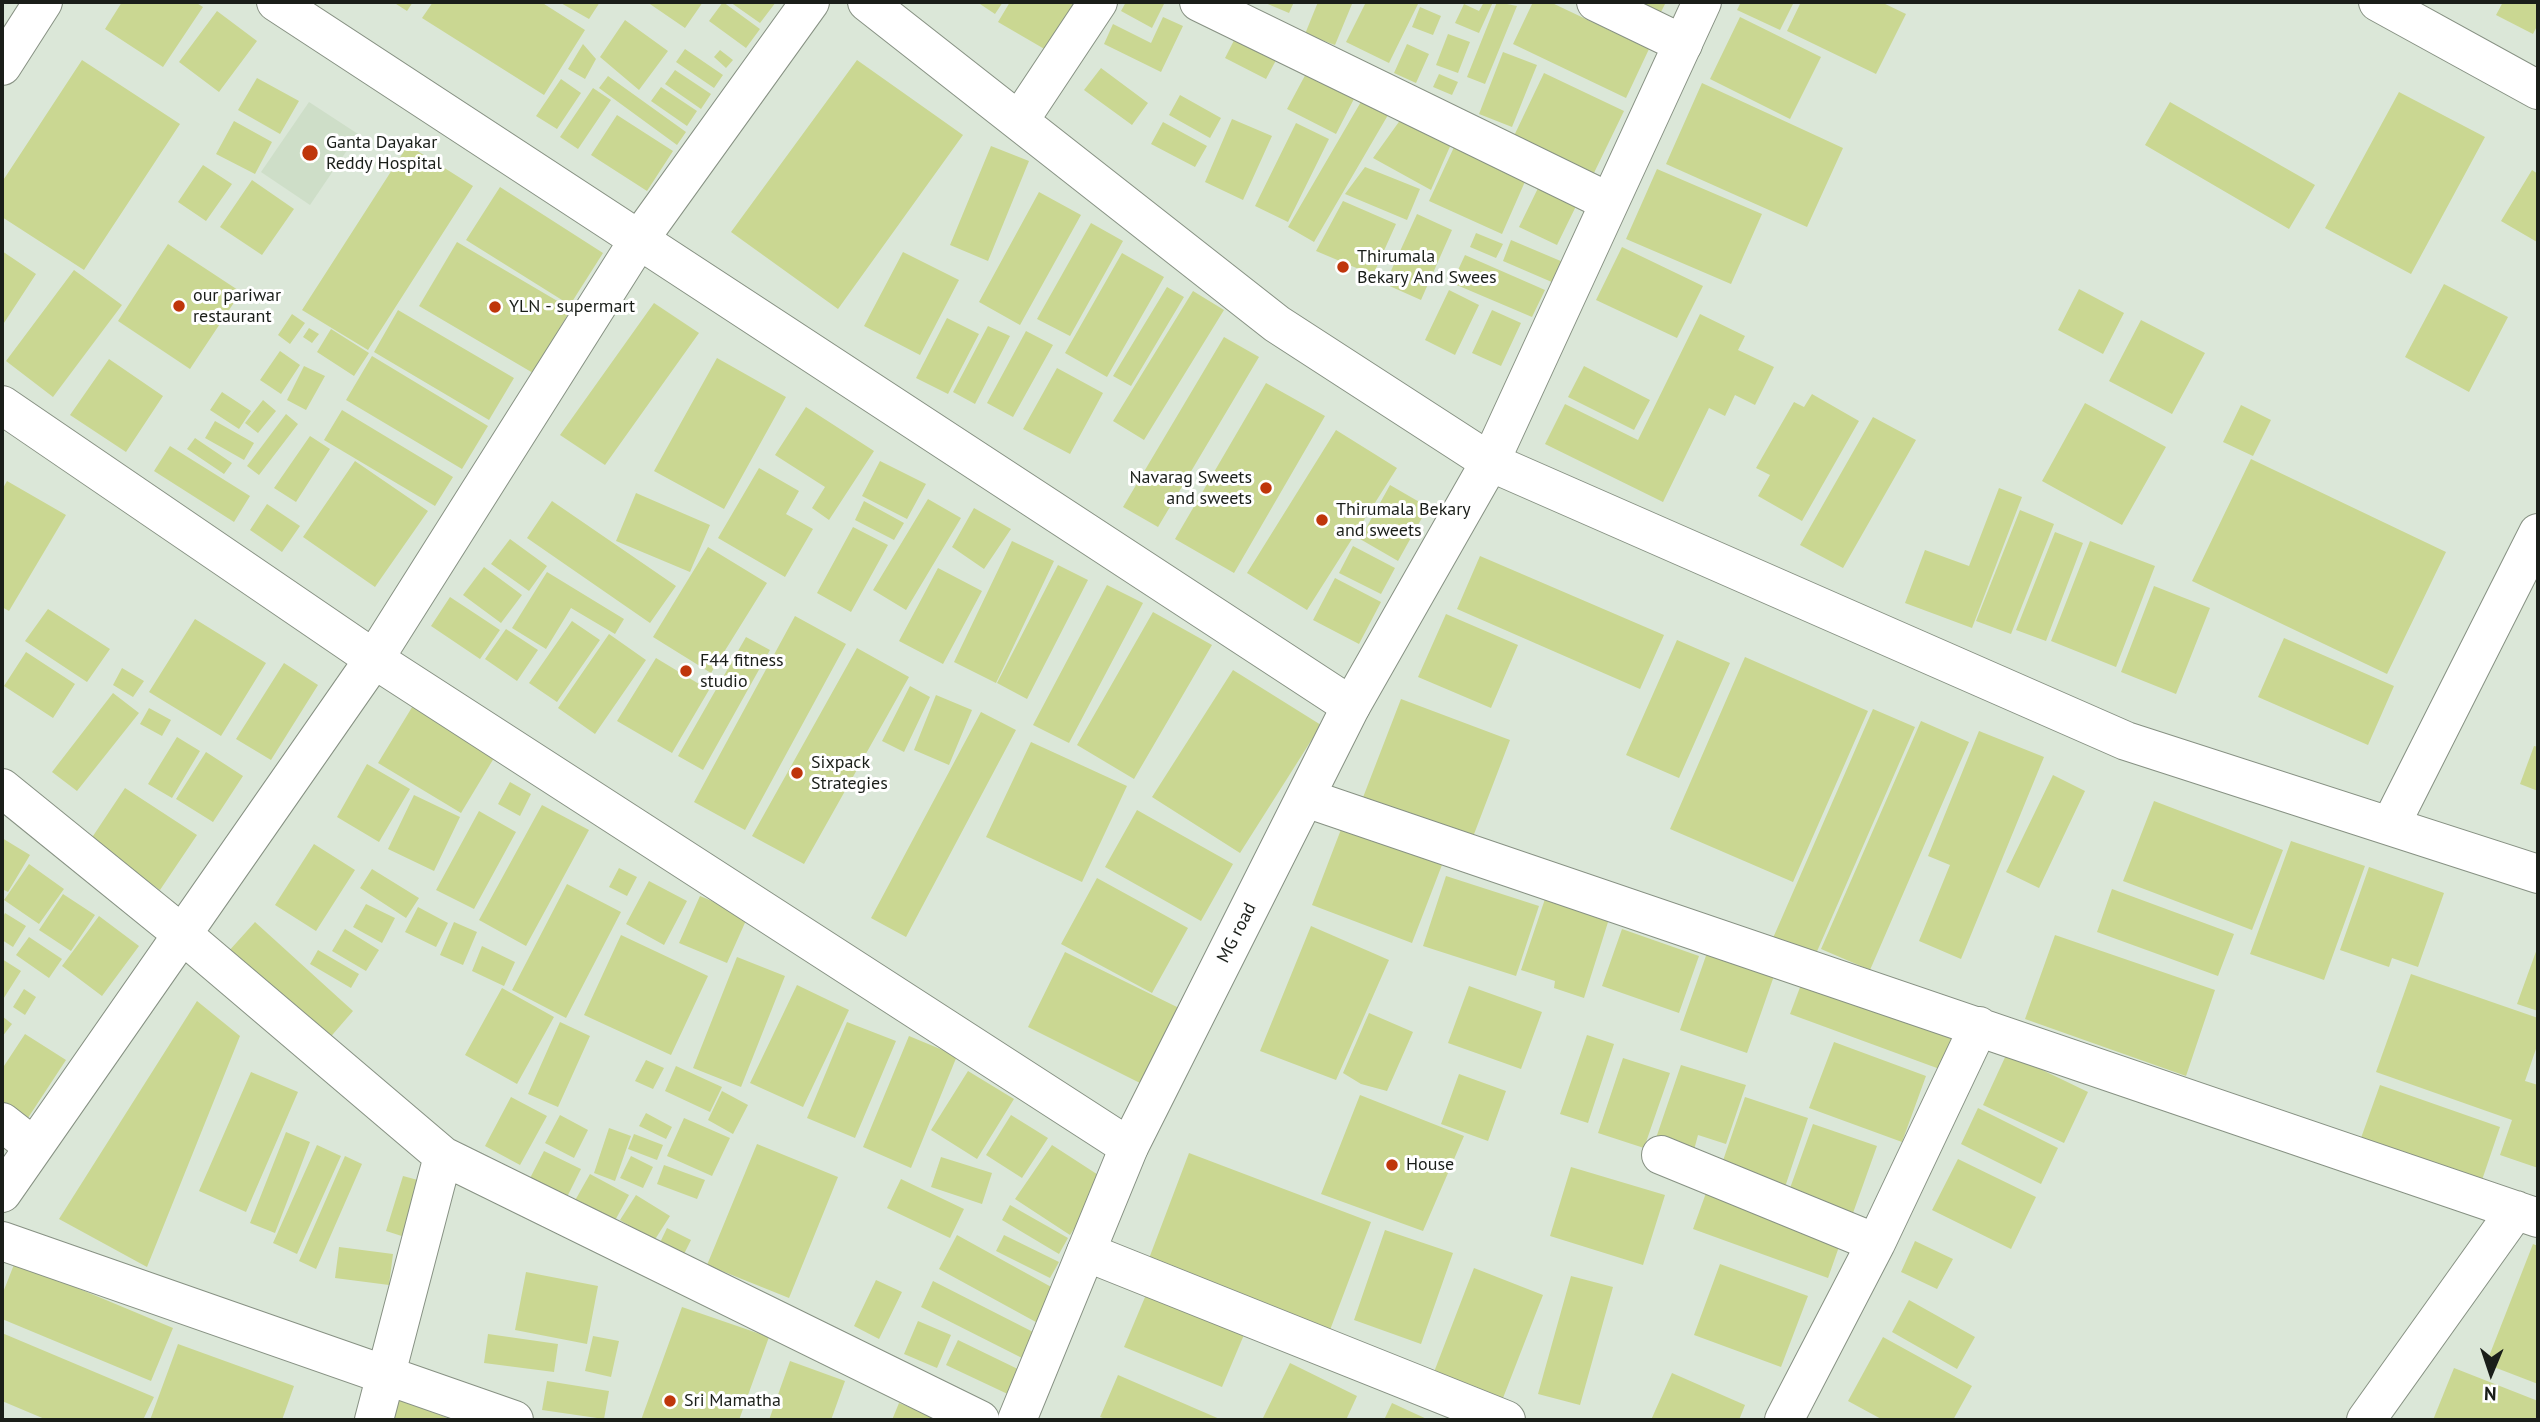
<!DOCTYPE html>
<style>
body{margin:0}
#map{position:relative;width:2540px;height:1422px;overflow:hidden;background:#dbe7d8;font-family:"PT Sans",sans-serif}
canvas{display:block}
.frame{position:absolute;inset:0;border:4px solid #1a1e19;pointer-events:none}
.north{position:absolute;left:2456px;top:1338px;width:70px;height:70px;-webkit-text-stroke:5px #fff;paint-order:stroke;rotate:182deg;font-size:19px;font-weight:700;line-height:28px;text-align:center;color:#1a1e19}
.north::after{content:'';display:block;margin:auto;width:24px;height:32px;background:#1a1e19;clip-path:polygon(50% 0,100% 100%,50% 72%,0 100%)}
</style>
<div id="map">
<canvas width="2540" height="1422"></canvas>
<div class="frame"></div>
<div class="north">N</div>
</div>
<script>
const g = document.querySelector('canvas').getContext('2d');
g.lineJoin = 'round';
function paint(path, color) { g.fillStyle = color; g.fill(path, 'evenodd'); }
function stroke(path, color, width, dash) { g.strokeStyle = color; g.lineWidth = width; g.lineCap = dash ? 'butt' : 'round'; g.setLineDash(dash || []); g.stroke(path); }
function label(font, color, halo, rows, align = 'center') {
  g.font = font + ' "PT Sans",sans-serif'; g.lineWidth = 6; g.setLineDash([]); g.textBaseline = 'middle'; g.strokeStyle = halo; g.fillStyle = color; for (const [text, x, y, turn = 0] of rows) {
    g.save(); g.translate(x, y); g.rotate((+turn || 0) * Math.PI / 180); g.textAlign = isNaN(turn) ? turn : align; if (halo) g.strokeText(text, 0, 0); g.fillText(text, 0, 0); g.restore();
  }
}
const built = new Path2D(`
 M309,102L358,134L310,205L261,172Z`);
const building = new Path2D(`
 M122,2H195L203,7L163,67L105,29Z
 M393,2H413L407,11Z
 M433,2H541L585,30L544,95L422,18Z
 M559,2H600L589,19Z
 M647,2H703L685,28Z
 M723,2L760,29L746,48L709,21Z
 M730,2H776L760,23Z
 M977,2H1003L995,14Z
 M1010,2H1085L1053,54L998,22Z
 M1126,2H1161L1164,4L1152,28L1121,11Z
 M1263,2H1294L1289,13Z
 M1318,2L1352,4L1335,45L1305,34Z
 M1366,2H1419L1389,63L1346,42Z
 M1484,2H1493L1479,33L1455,23L1464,4L1479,11Z
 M1497,2L1517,6L1485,84L1467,77Z
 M1533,2H1550L1649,49L1626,98L1513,44Z
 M1599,2H1666L1653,28Z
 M1741,2H1794L1780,30L1737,10Z
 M1801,2H1881L1906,14L1876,74L1787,31Z
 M2503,2H2538V24L2533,34L2496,15Z
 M1420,7L1441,16L1433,35L1412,27Z
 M217,11L257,41L219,92L179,62Z
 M1248,13L1290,34L1266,79L1225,58Z
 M1163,17L1183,26L1161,72L1104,44L1113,24L1151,43Z
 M1740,17L1821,57L1790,119L1710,79Z
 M625,20L668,51L639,90L600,57Z
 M1448,34L1470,42L1458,73L1436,65Z
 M583,44L596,59L585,79L568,69Z
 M1407,44L1429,54L1416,83L1394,73Z
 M685,49L723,75L714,88L676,62Z
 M720,50L733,60L726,68L714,57Z
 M1503,52L1537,65L1512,127L1479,114Z
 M82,60L180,124L84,270L2,217V182Z
 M857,60L963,135L838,309L731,232Z
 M1101,68L1148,103L1132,125L1084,90Z
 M1309,68L1357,93L1336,134L1287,109Z
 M675,70L711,94L701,109L665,84Z
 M1544,73L1624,111L1592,177L1512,140Z
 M1439,74L1458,82L1452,95L1433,87Z
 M608,76L686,132L677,145L599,88Z
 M257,78L299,101L280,134L238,110Z
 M561,79L581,93L557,129L536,116Z
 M1702,83L1843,148L1807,227L1666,164Z
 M661,87L697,111L687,126L651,101Z
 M593,88L611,100L578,149L560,137Z
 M1369,88L1395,103L1314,242L1288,227Z
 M2399,92L2485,137L2411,274L2325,228Z
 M1180,95L1221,118L1210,138L1169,115Z
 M2170,102L2315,185L2289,229L2145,145Z
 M1406,112L1455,135L1431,190L1373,158Z
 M617,115L673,151L647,191L591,155Z
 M1232,119L1272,136L1243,200L1205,182Z
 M234,121L272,142L255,174L216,154Z
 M1163,122L1207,146L1195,167L1151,144Z
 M1296,123L1329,139L1288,222L1255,206Z
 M408,145L473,186L368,350L302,310Z
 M1455,145L1527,177L1502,234L1429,201Z
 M991,146L1029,161L988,261L950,245Z
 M203,165L232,184L206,221L178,202Z
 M1365,167L1420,189L1407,220L1345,194Z
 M1657,169L1762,214L1731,284L1626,239Z
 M2532,170L2538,174L2537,242L2501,221Z
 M252,180L294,209L262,255L220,227Z
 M1541,182L1579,200L1557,245L1519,227Z
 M500,187L603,253L570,305L466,240Z
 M1039,192L1081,215L1020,325L979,302Z
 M1343,201L1396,224L1373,275L1316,251Z
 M1417,214L1452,230L1421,300L1385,284Z
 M1091,223L1123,241L1070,336L1037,319Z
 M1476,233L1503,244L1496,258L1470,247Z
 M1511,240L1563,262L1554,283L1503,261Z
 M457,242L571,309L533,373L419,306Z
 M168,244L241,292L190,369L118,321Z
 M1622,247L1703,286L1677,338L1596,300Z
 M2,251L36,274L2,326Z
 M903,252L959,280L920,355L864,326Z
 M1122,253L1164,277L1107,377L1065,353Z
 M1465,255L1545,290L1532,317L1452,283Z
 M74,270L122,305L53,397L6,361Z
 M2444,284L2508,317L2469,392L2405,357Z
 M1167,287L1184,297L1131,386L1113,376Z
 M2079,289L2124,313L2103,354L2058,330Z
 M1449,290L1479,305L1455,355L1425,340Z
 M1193,291L1224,310L1144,440L1113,421Z
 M654,303L699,333L605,465L560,435Z
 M398,310L514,378L489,420L374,352Z
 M1492,310L1521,323L1501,366L1472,353Z
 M292,314L305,323L290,344L278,335Z
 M1700,314L1745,336L1738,350L1774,367L1755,405L1735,395L1725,416L1709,408L1663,502L1545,444L1565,404L1638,440Z
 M947,318L979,334L948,394L916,378Z
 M2141,320L2205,353L2172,414L2109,381Z
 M988,326L1010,336L975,404L953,392Z
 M309,328L319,334L312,343L303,337Z
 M331,329L369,353L354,376L317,352Z
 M1026,331L1053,345L1013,417L987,403Z
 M1224,337L1259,357L1158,527L1123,507Z
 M280,351L300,365L281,394L260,380Z
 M372,356L488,426L462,469L346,400Z
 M717,358L786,397L724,509L654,471Z
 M109,359L163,396L126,452L70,415Z
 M304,366L325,376L306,410L287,400Z
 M1584,366L1650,400L1634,430L1568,397Z
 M1057,368L1103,393L1070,454L1023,429Z
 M1266,383L1325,416L1234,573L1175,539Z
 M222,392L251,411L239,429L210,410Z
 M1812,394L1859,421L1802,521L1758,496L1770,475L1756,468L1794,402L1804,407Z
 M263,400L276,411L258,433L245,423Z
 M2085,403L2166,447L2122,525L2042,481Z
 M2241,405L2271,420L2253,456L2223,442Z
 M806,407L874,451L829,520L812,508L825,487L775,455Z
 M342,410L453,477L435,506L324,440Z
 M286,414L298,424L259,475L247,466Z
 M1873,417L1916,440L1843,568L1800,545Z
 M215,421L254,443L244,460L205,438Z
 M1336,430L1397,468L1307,610L1247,573Z
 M310,436L330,449L296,502L274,488Z
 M195,438L232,463L224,474L187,449Z
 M170,446L250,496L234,522L154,471Z
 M2251,459L2446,552L2387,674L2192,581Z
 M355,461L428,511L375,587L303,537Z
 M880,461L926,484L907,519L862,496Z
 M759,468L799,491L786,514L813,529L785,577L718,538Z
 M7,481L66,515L9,611L2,607V490Z
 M1390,485L1428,507L1398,561L1360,539Z
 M1999,488L2022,497L1972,628L1905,603L1925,550L1969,566Z
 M636,493L710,525L690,572L616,541Z
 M928,499L961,518L906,610L873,590Z
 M552,501L676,586L650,623L527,538Z
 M864,501L904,523L894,540L855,520Z
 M267,504L300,526L282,552L250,530Z
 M974,508L1011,529L984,569L952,547Z
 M2020,510L2054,524L2011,634L1976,621Z
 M853,527L888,545L851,612L817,593Z
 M2055,532L2083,543L2046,641L2016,630Z
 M510,539L547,566L529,591L491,564Z
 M1012,541L1054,561L996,683L954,662Z
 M2090,541L2155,566L2116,667L2051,641Z
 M1353,546L1395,568L1381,594L1339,573Z
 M708,547L767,583L711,673L653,637Z
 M1480,556L1664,635L1640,689L1457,609Z
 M1058,565L1088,580L1027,699L997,683Z
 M484,567L522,595L501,623L463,595Z
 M938,568L982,591L943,664L899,641Z
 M547,572L624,619L615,634L571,608L546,649L512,628Z
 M1335,578L1381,602L1359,644L1313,620Z
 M1107,585L1143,603L1069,743L1033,725Z
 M2154,586L2210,608L2176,694L2121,672Z
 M450,597L500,630L480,659L431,626Z
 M48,609L110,649L87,682L25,641Z
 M1153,612L1212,645L1134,779L1077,745Z
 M1446,614L1518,645L1491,708L1418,677Z
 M795,616L846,644L745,830L694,802Z
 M195,619L266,663L221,736L149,692Z
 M572,621L600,640L557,702L529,683Z
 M506,629L538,650L517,681L485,659Z
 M609,634L646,660L595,734L558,708Z
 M746,637L770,650L703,770L678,756Z
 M2284,638L2394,686L2368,745L2258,697Z
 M1677,640L1730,663L1679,778L1626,755Z
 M857,648L909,677L804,864L752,836Z
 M26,652L75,684L53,718L4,686Z
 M1745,657L1868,711L1793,882L1670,829Z
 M656,658L709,690L672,753L617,721Z
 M284,663L318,685L271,760L236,739Z
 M122,668L144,681L133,697L113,685Z
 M1233,670L1321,725L1240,853L1152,797Z
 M910,686L930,697L904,752L882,741Z
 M113,693L139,713L77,791L52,772Z
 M936,695L972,710L949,765L914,750Z
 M1401,699L1510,740L1471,842L1362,800Z
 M414,704L497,753L461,813L378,763Z
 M149,708L171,720L162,736L140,724Z
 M1873,709L1915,727L1815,956L1773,938Z
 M981,712L1016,730L906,937L871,918Z
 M1921,721L1969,742L1870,970L1821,949Z
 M1979,731L2044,757L1961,959L1919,941L1950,865L1928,856Z
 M177,737L200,751L172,798L148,784Z
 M1031,742L1127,786L1082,882L986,837Z
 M2534,746L2538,747V791L2520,784Z
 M206,752L243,776L213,822L176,799Z
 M367,764L410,789L379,842L337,817Z
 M2053,775L2085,791L2039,888L2006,872Z
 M510,782L531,794L520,816L498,804Z
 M125,788L197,835L160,890L89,842Z
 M414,795L460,817L434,871L388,849Z
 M2154,801L2283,850L2252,930L2123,881Z
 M542,805L589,830L526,946L479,920Z
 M1137,810L1233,864L1201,921L1105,867Z
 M479,811L516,832L474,909L436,890Z
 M1345,819L1445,857L1412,943L1312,905Z
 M2,838L30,855L8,892L2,889Z
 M2291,841L2365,866L2324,980L2250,954Z
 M314,844L355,870L316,931L275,905Z
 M29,864L64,889L39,924L4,900Z
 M2369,867L2444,893L2418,967L2392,958L2389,967L2340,950Z
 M619,868L637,877L627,896L609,887Z
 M372,869L419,898L406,918L360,888Z
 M1446,876L1539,906L1516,976L1423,946Z
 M1097,878L1188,928L1152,993L1061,944Z
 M649,881L687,901L664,945L626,924Z
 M567,884L621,912L566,1018L512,990Z
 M2112,889L2234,934L2218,976L2097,932Z
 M63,894L95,915L71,951L39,930Z
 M700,896L748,916L727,963L679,943Z
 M1545,899L1609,919L1584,998L1554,988L1555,981L1521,970Z
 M366,904L395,918L382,943L353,927Z
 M418,907L448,923L436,947L405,932Z
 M5,913L26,926L13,947L2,940V919Z
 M99,916L139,946L102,996L62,966Z
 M255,922L353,1011L327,1041L228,952Z
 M454,922L477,932L463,965L440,955Z
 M1311,926L1389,960L1336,1080L1260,1051Z
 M345,929L379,950L366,971L332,951Z
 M1622,929L1699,956L1679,1013L1602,986Z
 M621,935L708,976L671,1055L584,1015Z
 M2055,935L2215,990L2186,1076L2025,1019Z
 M29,937L62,959L49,978L16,955Z
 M482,946L515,962L504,986L472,971Z
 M2538,946V1011L2517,1004Z
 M318,950L359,974L351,988L310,964Z
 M1708,950L1775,973L1747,1053L1680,1030Z
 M1065,952L1179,1008L1142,1084L1028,1027Z
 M737,957L785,976L741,1087L693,1068Z
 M2,959L21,971L2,1001Z
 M1805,974L1960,1030L1945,1071L1790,1014Z
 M2411,974L2538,1018V1043L2525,1081L2538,1085V1168L2500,1155L2512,1120L2376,1072Z
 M797,985L849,1010L803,1107L750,1083Z
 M1469,986L1542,1012L1521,1069L1448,1043Z
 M502,988L554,1017L517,1084L465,1055Z
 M24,989L36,997L25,1015L13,1007Z
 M197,1001L240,1036L147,1267L59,1219Z
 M1369,1013L1413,1032L1387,1091L1361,1084L1343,1073Z
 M2,1016L12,1024L2,1037Z
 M560,1022L590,1036L558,1107L528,1094Z
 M847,1022L896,1041L855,1138L807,1118Z
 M25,1034L66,1060L22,1127L2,1114V1069Z
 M1587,1035L1614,1044L1588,1123L1560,1114Z
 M909,1036L957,1056L911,1168L863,1147Z
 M1834,1042L1926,1076L1902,1142L1809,1108Z
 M2007,1053L2088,1092L2064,1143L1983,1105Z
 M1623,1058L1670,1073L1644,1148L1598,1133Z
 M646,1060L664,1068L653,1089L635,1081Z
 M1681,1065L1746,1085L1726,1144L1698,1135L1694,1150L1656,1138Z
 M676,1066L722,1087L710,1112L665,1091Z
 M968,1071L1014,1099L977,1159L931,1130Z
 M251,1072L298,1092L246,1212L199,1191Z
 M1459,1074L1506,1091L1488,1141L1441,1124Z
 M2380,1085L2500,1127L2482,1180L2361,1138Z
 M722,1091L748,1105L733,1134L708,1120Z
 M1360,1095L1464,1136L1423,1231L1321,1194Z
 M511,1097L547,1116L520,1165L485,1146Z
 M1745,1097L1808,1118L1783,1193L1719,1172Z
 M1978,1108L2058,1148L2041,1184L1961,1144Z
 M646,1113L672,1127L666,1139L639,1126Z
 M560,1115L588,1130L574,1158L545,1143Z
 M1011,1115L1048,1138L1022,1178L986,1155Z
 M684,1118L730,1138L712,1176L667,1156Z
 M1813,1124L1877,1146L1853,1213L1789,1191Z
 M609,1128L631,1136L615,1181L594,1173Z
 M286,1132L310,1142L275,1233L250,1223Z
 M634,1134L663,1145L657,1160L628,1149Z
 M757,1144L838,1177L789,1298L707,1265Z
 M317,1145L341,1156L297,1254L273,1243Z
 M1052,1145L1106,1180L1070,1235L1015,1199Z
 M544,1151L581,1169L564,1203L527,1184Z
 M1189,1153L1371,1222L1330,1330L1145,1269Z
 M345,1156L362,1164L316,1269L299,1261Z
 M631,1156L653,1167L643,1188L620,1178Z
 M941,1157L992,1173L982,1204L931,1187Z
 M1958,1159L2036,1197L2011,1249L1932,1210Z
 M664,1165L705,1180L697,1199L657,1184Z
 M1571,1167L1665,1195L1643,1265L1550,1236Z
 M590,1174L629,1195L612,1226L573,1204Z
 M403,1176L425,1182L408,1238L386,1231Z
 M901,1179L964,1209L950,1238L887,1208Z
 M1706,1193L1841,1241L1828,1278L1693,1229Z
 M636,1195L670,1216L654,1241L620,1220Z
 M1010,1205L1068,1238L1059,1254L1002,1220Z
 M667,1228L691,1240L679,1264L655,1253Z
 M1385,1230L1453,1253L1421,1344L1354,1320Z
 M957,1235L1064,1294L1045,1327L939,1269Z
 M1004,1235L1059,1262L1050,1278L996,1251Z
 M1915,1241L1953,1259L1937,1289L1901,1272Z
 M2533,1244L2538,1246V1384L2486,1364Z
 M339,1247L393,1254L389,1285L335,1278Z
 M15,1262L173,1328L151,1381L2,1319V1295Z
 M1720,1264L1808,1296L1781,1367L1694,1335Z
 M1474,1268L1543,1295L1503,1398L1434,1372Z
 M526,1272L598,1286L587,1344L515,1330Z
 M1571,1276L1613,1287L1580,1405L1538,1394Z
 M876,1280L902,1292L879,1339L854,1326Z
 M933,1281L1039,1335L1026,1360L921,1307Z
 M1148,1290L1246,1330L1222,1387L1124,1347Z
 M1909,1300L1975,1337L1957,1369L1892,1332Z
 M682,1307L769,1337L739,1420H641Z
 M918,1321L951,1335L937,1368L904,1354Z
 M2,1333L154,1397L143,1420H47L2,1401Z
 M488,1334L558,1344L554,1372L484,1363Z
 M593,1336L619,1341L611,1377L585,1371Z
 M1883,1337L1972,1386L1953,1420H1883L1848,1401Z
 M958,1340L1026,1373L1014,1397L946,1365Z
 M178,1344L294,1386L282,1420H150Z
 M790,1361L845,1381L831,1420H769Z
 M1290,1363L1357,1396L1346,1420H1262Z
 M2454,1368L2538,1401V1420H2433Z
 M1672,1373L1745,1405L1739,1420H1651Z
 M1118,1375L1222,1420H1109L1100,1417Z
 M547,1381L609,1391L604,1419L542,1410Z
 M400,1399L452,1420H391Z
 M899,1403L942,1420H892Z
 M1392,1403L1429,1420H1384Z`);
const minor = new Path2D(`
 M276,2L1351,706
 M867,2L1277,324L1490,462L2126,741L2538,874
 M1199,2L1609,202
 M1596,2L1683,44
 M2378,2L2538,90
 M2,66L43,2
 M1019,121L1098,2
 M2,405L374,659L1129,1147
 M2,788L182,934L443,1156L980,1420
 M1306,798L2538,1218
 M2390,826L2538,533
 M2,1122L34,1147
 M1661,1155L1876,1243
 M2,1193L374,659L638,241L810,2
 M2,1241L514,1420
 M1086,1252L1506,1420
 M374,1420L443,1156
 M1784,1420L1876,1243L1979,1026
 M2366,1420L2516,1210`);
const major = new Path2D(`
 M1017,1420L1129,1147L1351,706L1490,462L1702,2`);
const markers = [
 [310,153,9,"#bf360b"],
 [1343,267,7,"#bf360b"],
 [179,306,7,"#bf360b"],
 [495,307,7,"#bf360b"],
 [1266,488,7,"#bf360b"],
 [1322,520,7,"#bf360b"],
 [686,671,7,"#bf360b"],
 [797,773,7,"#bf360b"],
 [1392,1165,7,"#bf360b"],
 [670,1401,7,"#bf360b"]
];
const poiNames = [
 ["Ganta Dayakar",326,143],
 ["Reddy Hospital",326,164],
 ["Thirumala",1357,257],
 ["Bekary And Swees",1357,278],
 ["our pariwar",193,296],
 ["restaurant",193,317],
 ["YLN - supermart",509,307],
 ["Navarag Sweets",1252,478,"right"],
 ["and sweets",1252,499,"right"],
 ["Thirumala Bekary",1336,510],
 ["and sweets",1336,531],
 ["F44 fitness",700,661],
 ["studio",700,682],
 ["Sixpack",811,763],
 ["Strategies",811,784],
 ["House",1406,1165],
 ["Sri Mamatha",684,1401]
];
const streetNames = [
 ["MG road",1237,933,-63]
];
paint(built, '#cedec8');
paint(building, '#cad792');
stroke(minor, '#879183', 40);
stroke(major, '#879183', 40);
stroke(minor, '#fff', 38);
stroke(major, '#fff', 38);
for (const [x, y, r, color] of markers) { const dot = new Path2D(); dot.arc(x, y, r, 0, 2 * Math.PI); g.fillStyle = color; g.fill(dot); stroke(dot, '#fff', 2.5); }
label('18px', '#1a1e19', '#fff', poiNames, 'left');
label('18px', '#1a1e19', '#fff', streetNames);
</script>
